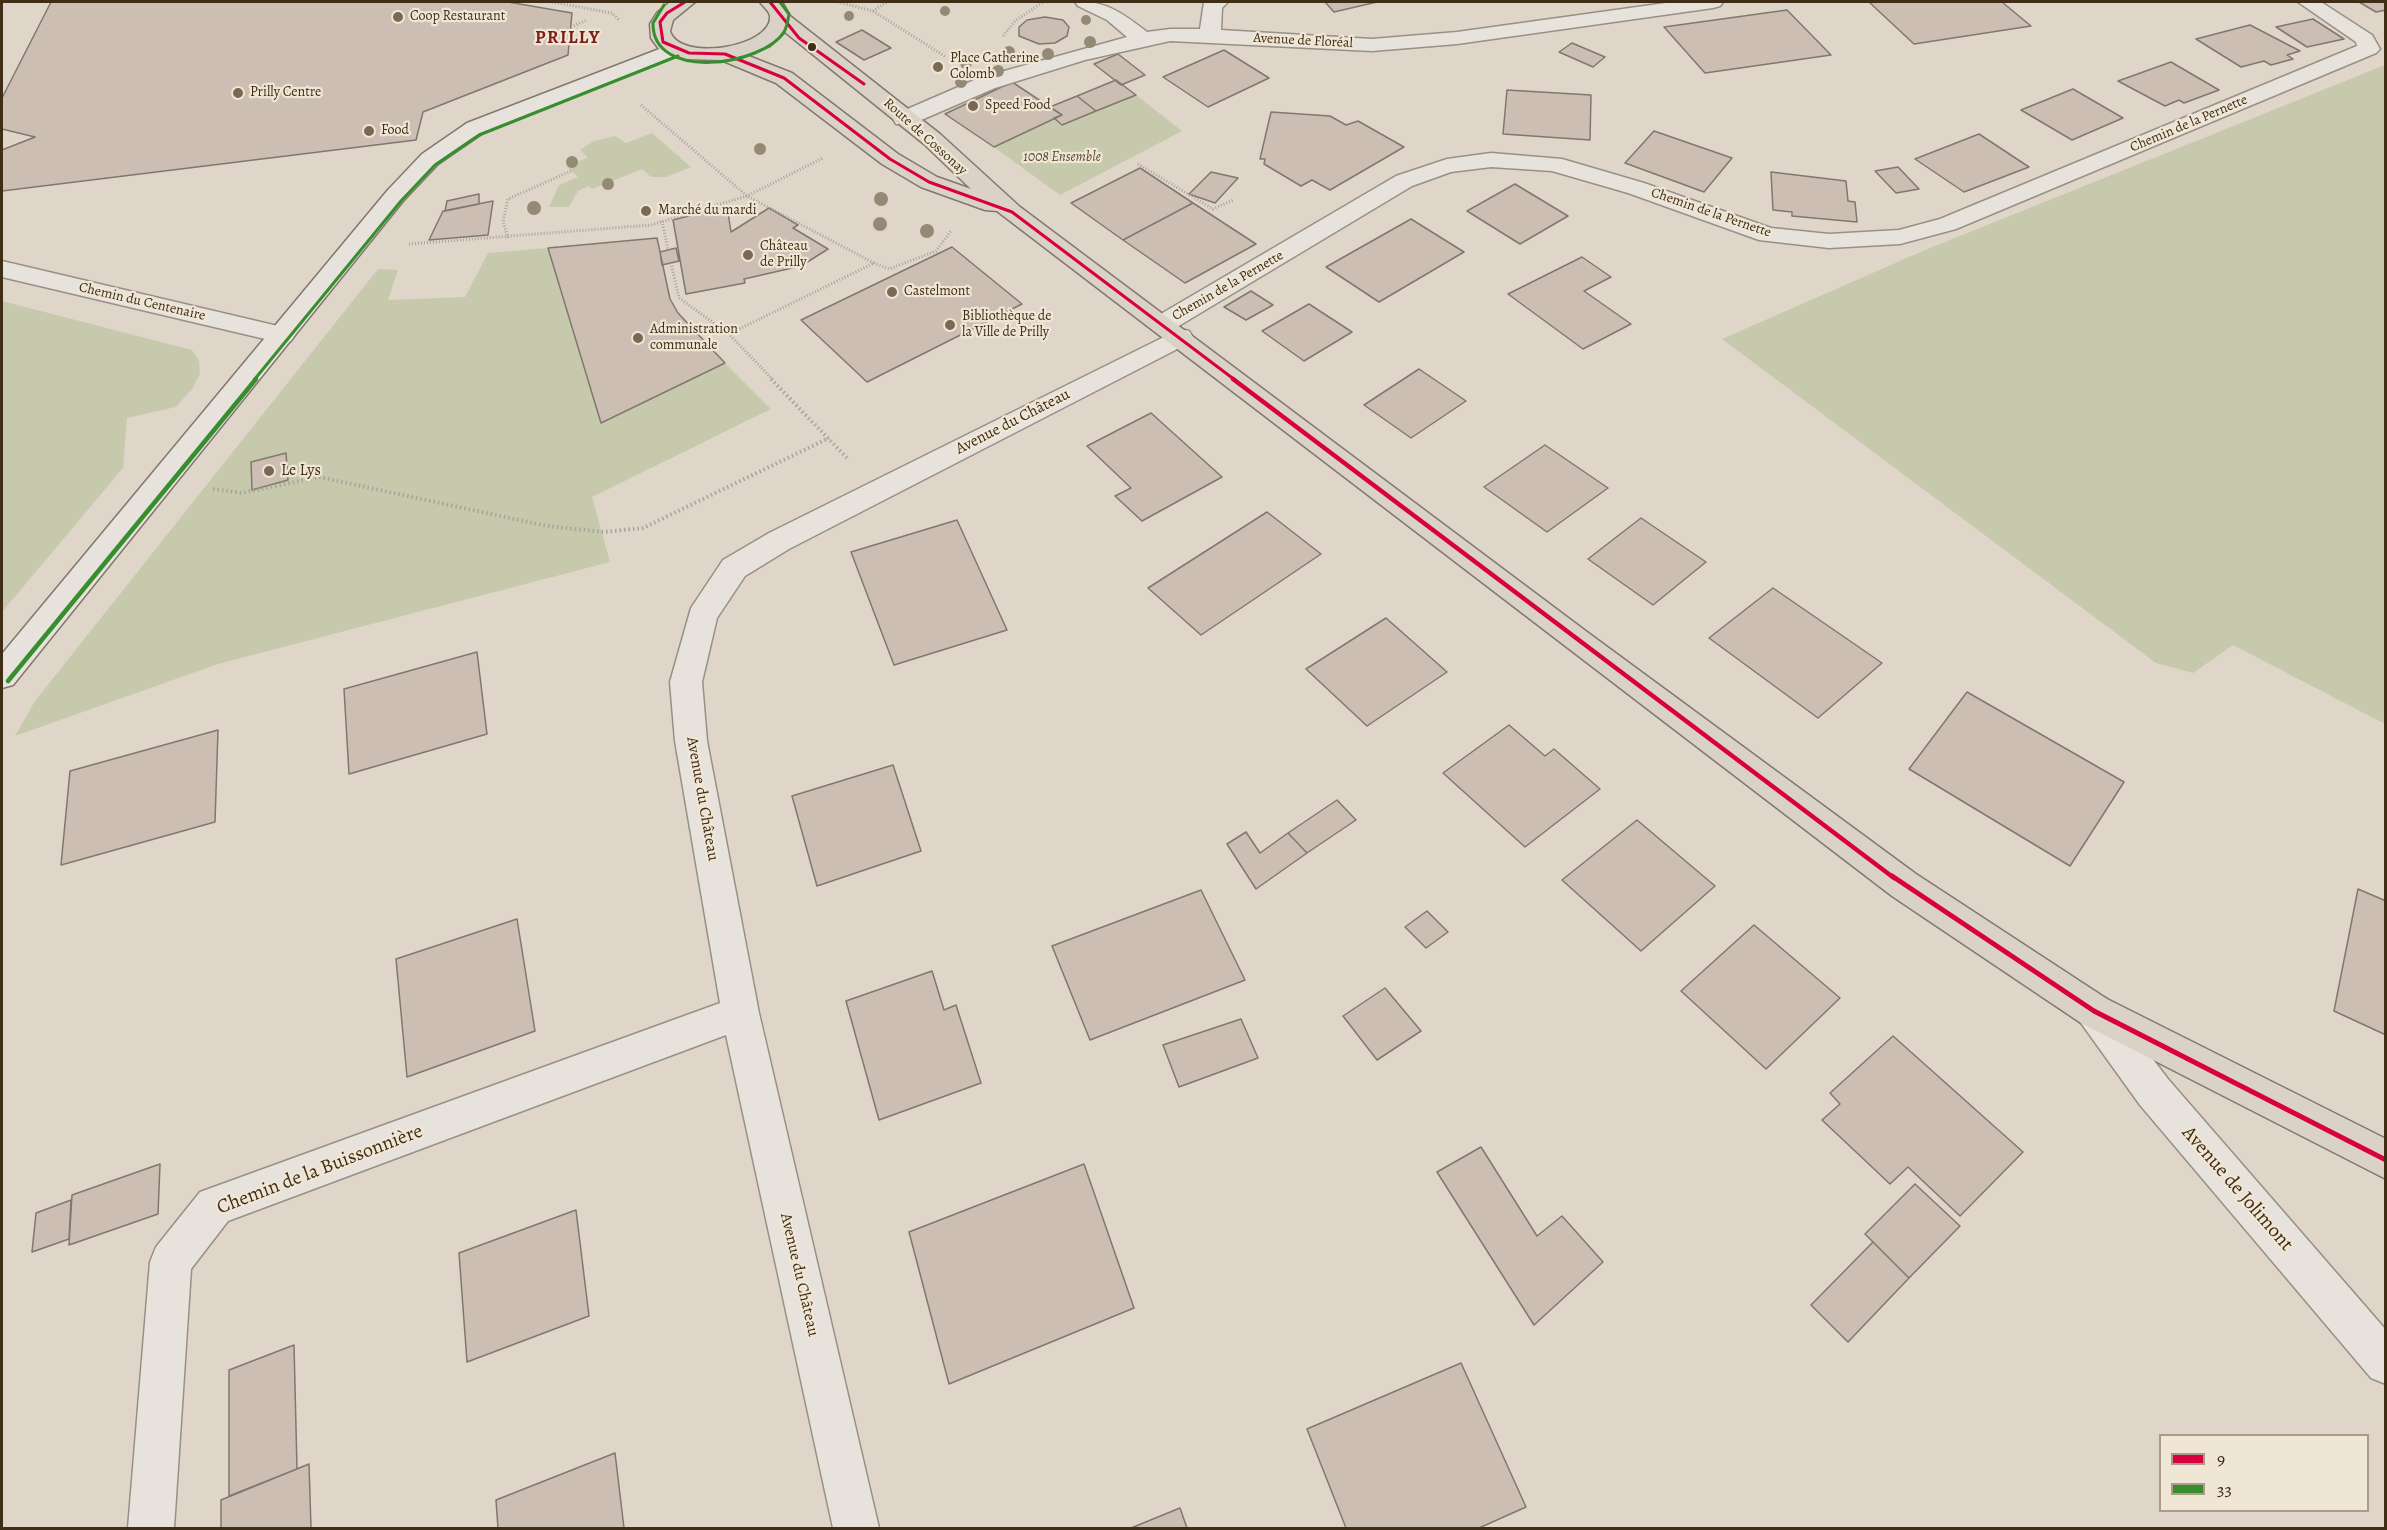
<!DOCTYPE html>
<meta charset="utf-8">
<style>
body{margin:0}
#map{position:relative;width:2387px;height:1530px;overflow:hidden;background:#dfd6c9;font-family:Alegreya,serif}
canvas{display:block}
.frame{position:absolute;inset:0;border:3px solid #402d15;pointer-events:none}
.legend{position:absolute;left:2159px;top:1434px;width:210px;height:78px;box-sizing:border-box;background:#f0e6d6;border:2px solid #aa9c89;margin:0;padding:8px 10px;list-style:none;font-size:18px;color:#402d15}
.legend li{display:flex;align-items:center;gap:12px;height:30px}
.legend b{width:30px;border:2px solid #aa9c89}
</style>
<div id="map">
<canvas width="2387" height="1530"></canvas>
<div class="frame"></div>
<ul class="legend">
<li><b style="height:8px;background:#d8003f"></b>9</li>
<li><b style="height:8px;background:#378e2e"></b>33</li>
</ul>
</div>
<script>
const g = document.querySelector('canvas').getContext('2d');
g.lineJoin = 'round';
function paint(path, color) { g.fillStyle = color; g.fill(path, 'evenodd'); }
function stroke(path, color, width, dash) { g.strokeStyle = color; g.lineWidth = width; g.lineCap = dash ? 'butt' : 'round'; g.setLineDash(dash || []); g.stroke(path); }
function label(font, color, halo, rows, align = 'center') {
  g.font = font + ' Alegreya,serif'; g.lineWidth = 4.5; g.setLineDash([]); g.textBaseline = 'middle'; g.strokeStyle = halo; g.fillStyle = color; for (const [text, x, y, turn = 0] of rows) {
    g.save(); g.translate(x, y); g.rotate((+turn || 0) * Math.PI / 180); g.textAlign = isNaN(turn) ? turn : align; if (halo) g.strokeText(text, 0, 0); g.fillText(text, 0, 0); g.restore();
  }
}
const green = new Path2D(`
 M2385,65V724L2233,645L2193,673L2156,663L1722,339L1925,250Z
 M1136,95L1182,131L1060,195L994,147L1054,118L1062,125Z
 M652,133L691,167L666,177H651L642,169L592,189L589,186L578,191L569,207H549L559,185L578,177L566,166L588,158L580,150L594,141L615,136L626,143Z
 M548,248L601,423L725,363L771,409L592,497L610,562L218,664L15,736L35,701L378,269L398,270L388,300L465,297L488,253Z
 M2,301L192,350L199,361L200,374L192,389L176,407L127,418L123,468L2,612Z`);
const building = new Path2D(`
 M51,2H508L572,13L568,55L423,112L416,140L2,191V150L35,137L2,129V98Z
 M1325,2H1377L1334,12Z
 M1869,2H2002L2031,26L1914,44Z
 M2359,2H2386V10L2376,12Z
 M1787,10L1831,55L1705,73L1664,27Z
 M1045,17L1063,20L1069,27L1067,36L1055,43L1039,44L1019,36V27L1027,20Z
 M2313,19L2344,39L2307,47L2276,27Z
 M2250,25L2300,51L2287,55L2293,59L2271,65L2264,61L2241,67L2196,39Z
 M862,30L891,48L864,60L836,42Z
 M1572,43L1605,57L1593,67L1559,52Z
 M1224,50L1269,78L1208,107L1163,77Z
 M1118,54L1145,75L1121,85L1094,64Z
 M2171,62L2219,90L2184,103L2179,100L2165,106L2118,81Z
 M1116,80L1136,95L1096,111L1077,96Z
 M1012,82L1062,115L994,147L945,114Z
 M2073,89L2123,118L2072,140L2021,110Z
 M1507,90L1591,95L1590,140L1503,134Z
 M1077,96L1096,111L1062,125L1054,118L1062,115L1050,107Z
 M1271,112L1330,116L1346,125L1358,121L1404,147L1330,190L1312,180L1301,186L1264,164L1265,159H1260Z
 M1654,131L1732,158L1704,192L1625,163Z
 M1979,134L2029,167L1964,192L1915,159Z
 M1898,167L1919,189L1896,193L1875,171Z
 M1140,168L1193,203L1123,240L1071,203Z
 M1211,172L1238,178L1215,203L1189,194Z
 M1771,172L1846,181L1848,201L1855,202L1857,222L1792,216V212L1773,210Z
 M1515,184L1568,216L1520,244L1467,211Z
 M479,194V204L445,211L447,201Z
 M493,201L488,235L429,240L443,211Z
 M1193,203L1256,244L1185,283L1123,240Z
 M727,206L731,232L769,208L798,225L793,228L828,249L801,266L744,279L745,283L686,294L673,220Z
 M1411,219L1464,252L1379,302L1326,267Z
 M657,238L670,299L678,313L725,363L601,423L548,248Z
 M952,247L1022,304L867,382L801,320Z
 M676,248L679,261L662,265L660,252Z
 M1582,257L1611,277L1584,291L1631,324L1583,349L1508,294Z
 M1251,291L1273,305L1246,320L1224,307Z
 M1309,304L1352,332L1304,361L1262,331Z
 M1419,369L1466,401L1411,438L1364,405Z
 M1151,413L1222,477L1142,521L1115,496L1131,488L1087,446Z
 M1545,445L1608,488L1547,532L1484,487Z
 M286,453L288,480L252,490L251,462Z
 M1267,512L1321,554L1201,635L1148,588Z
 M1641,518L1706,562L1653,605L1588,559Z
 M957,520L1007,630L894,665L851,552Z
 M1773,588L1882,663L1818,718L1709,638Z
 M1386,618L1447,672L1367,726L1306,669Z
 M477,652L487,734L349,774L344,689Z
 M1967,692L2124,782L2070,866L1909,769Z
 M1509,725L1545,756L1554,749L1600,789L1525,847L1443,773Z
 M218,730L215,822L61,865L70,771Z
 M893,765L921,851L817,886L792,796Z
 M1337,800L1356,820L1307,853L1288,833Z
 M1637,820L1715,886L1641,951L1562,880Z
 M1246,832L1260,853L1288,833L1307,853L1256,889L1227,844Z
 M2358,889L2386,901V1035L2334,1011Z
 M1201,890L1245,980L1090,1040L1052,946Z
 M1427,911L1448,932L1426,948L1405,927Z
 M517,919L535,1031L407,1077L396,959Z
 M1754,925L1840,998L1766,1069L1681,991Z
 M932,971L944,1010L956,1005L981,1083L879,1120L846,1001Z
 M1385,988L1421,1031L1377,1060L1343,1016Z
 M1241,1019L1258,1058L1179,1087L1163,1045Z
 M1893,1036L2023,1152L1960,1216L1908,1167L1890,1184L1822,1120L1840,1104L1830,1093Z
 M1481,1147L1537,1236L1562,1216L1603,1262L1534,1325L1437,1172Z
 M160,1164L158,1214L69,1245L72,1195Z
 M1084,1164L1134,1308L949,1384L909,1232Z
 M1915,1184L1960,1226L1909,1278L1865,1234Z
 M71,1200L69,1239L32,1252L36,1213Z
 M576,1210L589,1316L467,1362L459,1253Z
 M1873,1242L1909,1278L1848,1342L1811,1305Z
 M294,1345L297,1469L229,1496V1370Z
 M1461,1363L1526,1507L1479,1528H1346L1307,1429Z
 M615,1453L624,1528H498L496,1500Z
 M309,1464L311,1528H221V1500Z
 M1180,1508L1187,1528H1131Z`);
const pathFar1 = new Path2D(`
 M552,2L612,13L619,20
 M838,2L873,11L887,2
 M873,11L946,57
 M571,27L587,20
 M1003,36L1015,21L1043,2
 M641,105L747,196L874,263L729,334L773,380
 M1138,164L1213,209L1233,200
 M662,221L668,250
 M508,238L503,221L508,199L571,171
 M409,244L651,225L747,196L823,158
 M671,263L679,298L729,334
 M874,263L889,269L936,251L951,231`);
const path = new Path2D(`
 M771,379L847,458
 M213,489L242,493L319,477L547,526L604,532L643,528L829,438`);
const street = new Path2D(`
 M1075,2C1105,0 1124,14 1147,32L1170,29H1200L1204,2H1228L1222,8L1221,30L1372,39L1457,32L1673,2H1723L1720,6L1713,8L1457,44L1372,51L1170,41L1085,60L995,88L912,124H896L893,119L896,114L979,78L1127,37L1107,20L1078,6Z
 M2298,2H2321L2372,35L2380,49L2376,53L1956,229L1900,244L1829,248L1759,240L1628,193L1552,171L1491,167L1451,172L1412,186L1172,330L1163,332L1154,330L1150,324L1154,318L1396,176L1447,159L1491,153L1562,159L1644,183L1771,228L1829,234L1899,230L1940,219L2357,46L2356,42Z
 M2,261L282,327L291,329L295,335L291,341L282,343L2,277Z
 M1180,329L1189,331L1193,337L1189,343L789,549L745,576L717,618L702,682L707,741L759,1013L879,1528H833L726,1035L228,1221L191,1269L174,1528H128L150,1262L156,1247L200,1192L720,1003L675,741L670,682L691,608L723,560L769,533Z
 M2094,994L2107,999L2168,1079L2386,1330V1384L2371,1378L2140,1105L2081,1023L2075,1011L2081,999Z`);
const secondary = new Path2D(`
 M675,43L682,45L686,49L682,53L483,133L438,164L403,201L13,685L2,688V654L387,191L422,154L467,123Z`);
const primary = new Path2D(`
 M670,2H695L673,20L670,31C679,63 773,47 770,16C769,10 763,7 760,2H782L790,16L940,134L1020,207L1587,632L1916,874L2107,999L2386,1139V1179L2081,1023L1892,896L997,211L985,210L921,187L882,164L776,83L721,60L685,59L659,49L651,38L650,24L657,13ZM785,32L924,144L971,189L937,177L898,154L792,73L746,55L770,46Z`);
const bus1Far2 = new Path2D(`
 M685,2L667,13L660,22L663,42L689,53L725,54L784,78L890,159L929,182L1012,212L1235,380
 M770,2L799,38L864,84`);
const bus1Far1 = new Path2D(`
 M1233,379L1894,878`);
const bus1 = new Path2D(`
 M1892,876L2094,1011L2386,1160`);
const bus2Far1 = new Path2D(`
 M664,5L653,23C652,82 762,66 784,32C787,27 788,20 789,14L780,2
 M254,380L401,201L435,165L479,135L678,56`);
const bus2 = new Path2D(`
 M8,681L256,379`);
const trees = [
 [945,11,5],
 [849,16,5],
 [1086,20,5],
 [1090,42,6],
 [1009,52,6],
 [1048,54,6],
 [966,63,6],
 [998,71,6],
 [961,82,6],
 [760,149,6],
 [572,162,6],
 [608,184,6],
 [881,199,7],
 [534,208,7],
 [880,224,7],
 [927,231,7]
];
const markers = [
 [398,17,6,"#786854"],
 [812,47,5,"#402d15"],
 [938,67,6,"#786854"],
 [238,93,6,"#786854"],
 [973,106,6,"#786854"],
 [369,131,6,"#786854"],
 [646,211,6,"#786854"],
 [748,255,6,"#786854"],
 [892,292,6,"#786854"],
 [950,325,6,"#786854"],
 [638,338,6,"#786854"],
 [269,471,6,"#786854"]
];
const farPoinames = [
 ["Coop Restaurant",410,17],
 ["Place Catherine",950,59],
 ["Colomb",950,75],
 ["Prilly Centre",250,93],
 ["Speed Food",985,106],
 ["Food",381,131],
 ["Marché du mardi",658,211],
 ["Château",760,247],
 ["de Prilly",760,263],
 ["Castelmont",904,292],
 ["Bibliothèque de",962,317],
 ["la Ville de Prilly",962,333],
 ["Administration",650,330],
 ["communale",650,346]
];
const farStreetnames = [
 ["Avenue de Floréal",1303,41,3],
 ["Chemin de la Pernette",2189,124,-23],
 ["Route de Cossonay",925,137,42],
 ["Chemin de la Pernette",1711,213,19],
 ["Chemin de la Pernette",1228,286,-30],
 ["Chemin du Centenaire",142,302,13]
];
const farParknames = [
 ["1008 Ensemble",1062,158]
];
const streetNames = [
 ["Avenue du Château",1013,422,-27],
 ["Avenue du Château",702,799,80],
 ["Avenue du Château",799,1275,77]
];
const poiNames = [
 ["Le Lys",281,471]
];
const farDistrictnames = [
 ["PRILLY",568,39]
];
const nearStreetnames = [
 ["Chemin de la Buissonnière",320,1170,-21],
 ["Avenue de Jolimont",2237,1189,49]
];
paint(green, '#c6c9ac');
paint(building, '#cdbeb3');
stroke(building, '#80786e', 1.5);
stroke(street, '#979085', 3);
stroke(secondary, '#80786e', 3);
stroke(primary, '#80786e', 3);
stroke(pathFar1, '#a9a39c', 3, [1, 2]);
stroke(path, '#a9a39c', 4, [1.5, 3]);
paint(street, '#e7e2db');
paint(secondary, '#e7e2db');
paint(primary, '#dad2c6');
stroke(bus1Far2, '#d8003f', 3);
stroke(bus1Far1, '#d8003f', 4.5);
stroke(bus1, '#d8003f', 5);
stroke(bus2Far1, '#378e2e', 3);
stroke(bus2, '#378e2e', 4.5);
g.fillStyle = '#948974';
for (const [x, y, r] of trees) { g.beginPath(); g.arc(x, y, r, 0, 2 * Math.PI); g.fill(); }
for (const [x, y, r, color] of markers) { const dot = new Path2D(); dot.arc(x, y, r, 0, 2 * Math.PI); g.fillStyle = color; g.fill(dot); stroke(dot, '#f0e6d6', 2); }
label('14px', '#402d15', '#f0e6d6', farPoinames, 'left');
label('14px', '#402d15', '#f0e6d6', farStreetnames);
label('italic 14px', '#574a2f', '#f0e6d6', farParknames);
label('16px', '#402d15', '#f0e6d6', streetNames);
label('16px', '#402d15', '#f0e6d6', poiNames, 'left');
g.letterSpacing = '1.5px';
label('bold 18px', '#7a1f14', '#f0e6d6', farDistrictnames);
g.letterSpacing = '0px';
label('20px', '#402d15', '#f0e6d6', nearStreetnames);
</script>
